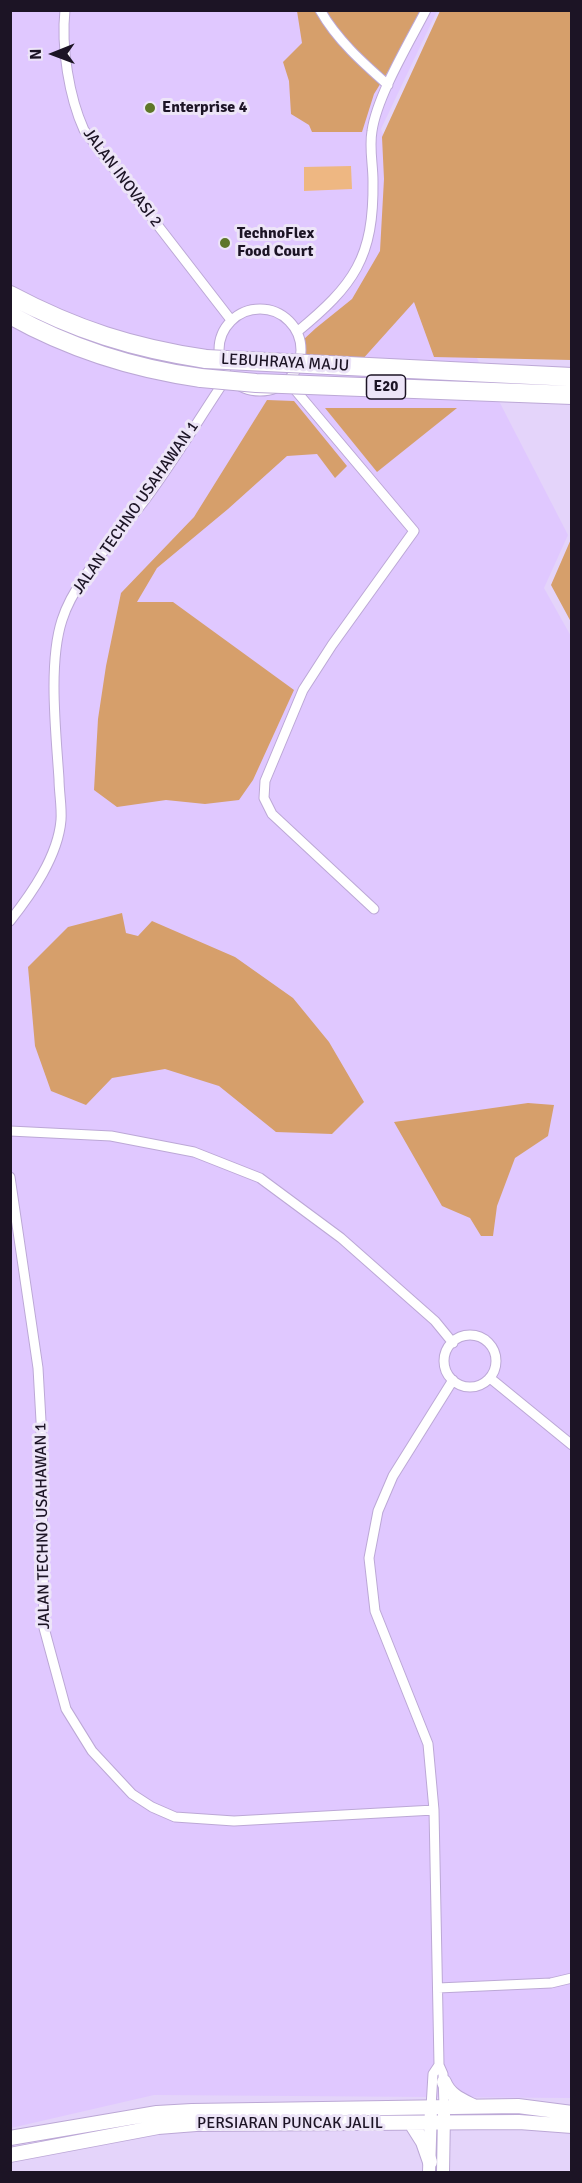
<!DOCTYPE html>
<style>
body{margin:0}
#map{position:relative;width:582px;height:2183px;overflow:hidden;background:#e4d4fa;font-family:Signika,sans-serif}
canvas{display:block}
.frame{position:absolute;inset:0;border:12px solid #1c1425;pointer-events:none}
.north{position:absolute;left:24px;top:24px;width:60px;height:60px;-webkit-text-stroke:4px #ede5f8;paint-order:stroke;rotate:269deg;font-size:16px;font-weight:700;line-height:24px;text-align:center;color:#1c1425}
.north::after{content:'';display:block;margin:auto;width:21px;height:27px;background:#1c1425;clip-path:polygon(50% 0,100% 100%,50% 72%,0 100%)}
</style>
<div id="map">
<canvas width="582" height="2183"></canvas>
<div class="frame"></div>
<div class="north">N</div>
</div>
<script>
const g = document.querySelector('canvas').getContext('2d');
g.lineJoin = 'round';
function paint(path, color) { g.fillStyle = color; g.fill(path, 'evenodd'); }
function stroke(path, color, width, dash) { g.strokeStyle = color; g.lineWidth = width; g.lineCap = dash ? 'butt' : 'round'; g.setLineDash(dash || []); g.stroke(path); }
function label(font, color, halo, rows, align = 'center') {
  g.font = font + ' Signika,sans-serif'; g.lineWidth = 6; g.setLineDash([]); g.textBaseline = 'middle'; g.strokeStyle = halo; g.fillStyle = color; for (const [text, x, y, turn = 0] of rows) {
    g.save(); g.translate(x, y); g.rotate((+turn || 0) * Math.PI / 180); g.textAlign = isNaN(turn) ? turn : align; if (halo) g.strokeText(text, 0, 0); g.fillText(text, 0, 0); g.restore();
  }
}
const built = new Path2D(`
 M10,11H437L381,129L449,304L568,535L544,588L572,638L571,2098L154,2095L11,2128Z`);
const green = new Path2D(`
 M351,166L352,189L304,191V167Z`);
const forest = new Path2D(`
 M297,11H420L400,52L374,94L362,132H312L309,125L291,114L289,81L283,62L302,43Z
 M440,11H571V360L434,357L414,302L361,361L305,358L303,340L316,328L352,299L380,251L384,179L382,137Z
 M267,400L294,401L347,466L335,478L317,454L287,456L228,509L157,568L137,602H173L294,690L253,780L239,800L205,804L166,800L117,807L94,790L98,719L106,666L121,593L194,517Z
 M325,408H457L377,472Z
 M571,539V622L551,585Z
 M122,913L126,933L138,936L152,921L235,957L293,998L329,1042L364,1102L332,1134L276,1132L219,1086L165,1069L112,1078L86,1105L51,1091L35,1046L28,967L68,927Z
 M528,1103L554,1105L548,1136L515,1158L497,1206L493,1236H481L470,1218L442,1206L394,1122Z`);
const minor = new Path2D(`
 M65,10C61,47 69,97 84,130L231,320
 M320,10C337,40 363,63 388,85
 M219 350a41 41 0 1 1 82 0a41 41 0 1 1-82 0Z
 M297,332C354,285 374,258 373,181C373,164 369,148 372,131C377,96 409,43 426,10
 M291,385L414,531L332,645L303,690L265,781L264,798L272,814L374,909
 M10,921C32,893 58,856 61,820C62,807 59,792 59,779C56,733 48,663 62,620C75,578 120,534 147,497C175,459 199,419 225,380
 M10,1131L111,1136L194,1152L260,1178L341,1238L435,1321L453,1343
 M10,1177L38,1368L41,1421L44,1628L66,1709L92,1751L132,1794L152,1807L175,1817L234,1821L434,1810
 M444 1361a26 26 0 1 1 52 0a26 26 0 1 1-52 0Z
 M490,1378L572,1445
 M438,1988L551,1983L572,1978
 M431,2107L433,2074L439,2065
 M444,2107L443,2074L439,2065L434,1810L428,1744L375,1611L369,1558L378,1511L393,1476L453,1380`);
const tertiary = new Path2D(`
 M429,2172L431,2107
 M443,2172L444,2114`);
const secondary = new Path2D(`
 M444,2082C449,2095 461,2100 473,2106
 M411,2123L423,2142L430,2162
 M10,2138L157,2113L192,2111L518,2106L572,2113
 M10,2155L158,2127L196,2124L519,2122L572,2126`);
const motorway = new Path2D(`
 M10,295C76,330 133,348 206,359
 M10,315C69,348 136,369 201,378`);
const motorwayBridge = new Path2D(`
 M206,359L572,377
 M201,378L256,383L572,395`);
const markers = [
 [150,108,6,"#5e7628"],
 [225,243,6,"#5e7628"]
];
const shields = [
 [386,387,39]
];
const shieldNames = [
 ["E20",386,387]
];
const poiNames = [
 ["Enterprise 4",162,108],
 ["TechnoFlex",237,234],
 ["Food Court",237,252]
];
const streetNames = [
 ["JALAN INOVASI 2",122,178,53],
 ["LEBUHRAYA MAJU",285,363,3],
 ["JALAN TECHNO USAHAWAN 1",136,508,-55],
 ["JALAN TECHNO USAHAWAN 1",43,1526,-91],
 ["PERSIARAN PUNCAK JALIL",290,2124]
];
paint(built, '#e0c8ff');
paint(green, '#eeb782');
paint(forest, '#d69f6b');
stroke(minor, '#bca8d6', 11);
stroke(tertiary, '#bca8d6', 14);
stroke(secondary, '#bca8d6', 16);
stroke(motorway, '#bca8d6', 20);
stroke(minor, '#fff', 9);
stroke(tertiary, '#fff', 12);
stroke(secondary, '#fff', 14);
stroke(motorway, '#fff', 18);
stroke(motorwayBridge, '#bca8d6', 20, []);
stroke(motorwayBridge, '#fff', 18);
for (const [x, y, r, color] of markers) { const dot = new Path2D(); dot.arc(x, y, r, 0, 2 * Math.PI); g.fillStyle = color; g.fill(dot); stroke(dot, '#ede5f8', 2); }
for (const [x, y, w] of shields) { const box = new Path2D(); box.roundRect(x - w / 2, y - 12, w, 24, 4.5); g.fillStyle = '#ede5f8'; g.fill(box); stroke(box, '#1c1425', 1.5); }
label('bold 15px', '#1c1425', null, shieldNames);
label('bold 16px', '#1c1425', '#ede5f8', poiNames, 'left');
label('16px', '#1c1425', '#ede5f8', streetNames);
</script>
